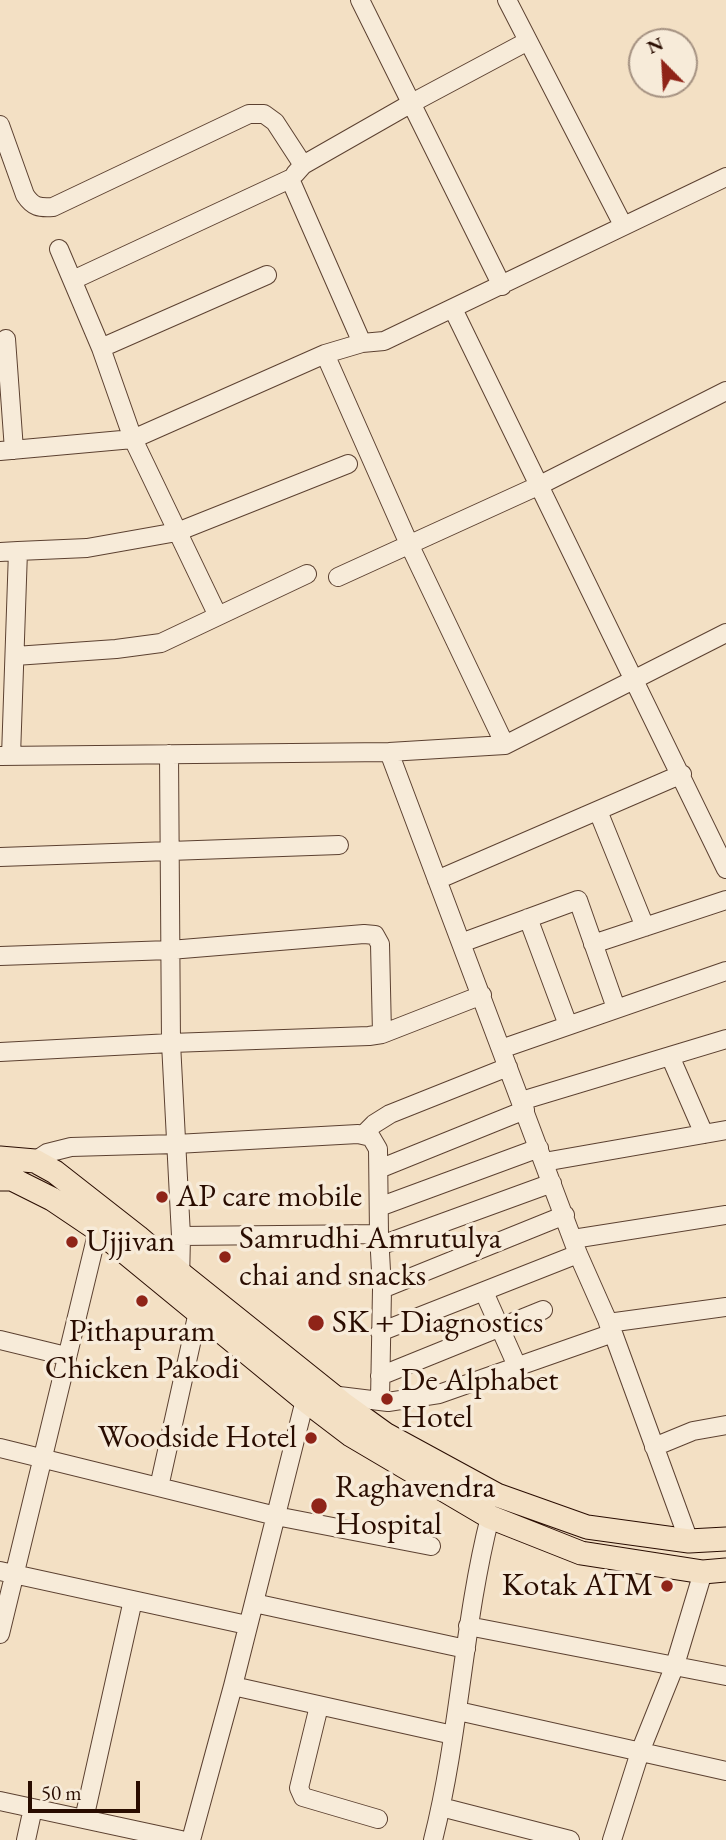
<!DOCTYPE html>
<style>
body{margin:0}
#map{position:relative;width:726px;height:1840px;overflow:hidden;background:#f3e0c4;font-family:"EB Garamond",serif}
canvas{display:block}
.north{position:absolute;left:628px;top:28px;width:70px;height:70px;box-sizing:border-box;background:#f7ebd9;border:2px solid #a59282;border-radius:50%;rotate:336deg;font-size:19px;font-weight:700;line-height:28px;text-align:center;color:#290c00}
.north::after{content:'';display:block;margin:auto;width:24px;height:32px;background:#8f2418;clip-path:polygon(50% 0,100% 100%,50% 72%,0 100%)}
.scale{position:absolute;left:28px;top:1781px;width:112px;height:32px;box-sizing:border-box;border:4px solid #290c00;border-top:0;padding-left:9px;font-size:21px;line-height:24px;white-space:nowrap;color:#290c00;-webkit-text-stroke:5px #f7ebd9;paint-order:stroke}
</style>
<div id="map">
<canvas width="726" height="1840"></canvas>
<div class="north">N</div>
<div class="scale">50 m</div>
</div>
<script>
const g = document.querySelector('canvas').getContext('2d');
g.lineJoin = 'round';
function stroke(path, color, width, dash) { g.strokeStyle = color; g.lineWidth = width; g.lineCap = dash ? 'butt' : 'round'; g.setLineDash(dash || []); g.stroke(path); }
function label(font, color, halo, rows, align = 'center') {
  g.font = font + ' "EB Garamond",serif'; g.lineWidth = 7; g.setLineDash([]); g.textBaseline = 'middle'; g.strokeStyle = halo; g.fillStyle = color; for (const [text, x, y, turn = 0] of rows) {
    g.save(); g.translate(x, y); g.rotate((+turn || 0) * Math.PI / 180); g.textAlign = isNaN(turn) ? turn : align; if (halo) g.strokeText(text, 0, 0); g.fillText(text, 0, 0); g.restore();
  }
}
const minor = new Path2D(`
 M360,0L502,286
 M507,0L623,225
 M0,125L25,195C33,207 39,208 53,207L249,114H264L275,122L303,165
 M295,174L303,165L410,104L528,41
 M59,249L101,348L133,439L218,616
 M73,280L290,179L362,343
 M453,309L726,869
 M6,339L14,450
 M101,348L267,275
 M325,354L409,544L505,745
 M0,451L133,439L325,354L362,343L384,341L726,177
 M18,551L87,548L177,532L348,464
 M0,552L18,551L11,756
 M338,577L540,485L726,391
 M15,656L116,649L161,643L307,574
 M389,752L578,1254L613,1333L689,1541
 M169,754L171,1043L181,1236L180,1282
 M0,756L389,752L505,745L726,633
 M598,811L645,927
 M0,857L339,845
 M437,880L682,774
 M528,918L568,1025
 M461,943L578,900L616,1008
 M593,944L726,900
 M0,956L170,950L364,934L375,935L380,944L382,1034
 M501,1049L726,971
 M0,1052L171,1043L369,1036L382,1034L482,995
 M670,1056L704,1134
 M521,1101L726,1039
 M363,1135L374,1124L390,1114L508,1067
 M35,1161L47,1153L71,1147L176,1144L358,1134L371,1137L378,1149L379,1234
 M544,1162L726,1130
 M379,1169L525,1110
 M379,1207L539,1148
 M181,1236L379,1234L382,1289L380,1400
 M573,1239L726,1215
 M379,1246L552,1183
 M382,1289L565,1215
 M484,1292L517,1366
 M608,1323L726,1307
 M380,1332L578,1254
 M0,1340L66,1356
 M380,1376L543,1310
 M331,1395L388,1402L439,1394L613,1333
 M654,1447L693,1431L726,1425
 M0,1448L276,1516L431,1546
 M159,1487L198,1312
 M0,1571L247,1625
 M254,1603L466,1649
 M468,1626L726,1676
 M0,1634L98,1230
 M233,1686L453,1735
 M319,1706L299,1788L303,1797L378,1819
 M458,1711L726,1771
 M0,1801L181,1840
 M441,1807L570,1840
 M84,1819L133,1600
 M26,1840L33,1808
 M191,1840L233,1686L305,1400
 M433,1840C460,1733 463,1623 490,1517
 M612,1840L640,1752L675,1665L703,1572`);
const major = new Path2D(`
 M0,1158L35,1161L55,1172L138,1237L181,1274L342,1403L385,1434L497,1495L587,1527L689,1541L726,1539
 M0,1179H12L52,1199L98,1230L305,1400L351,1435L490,1517L581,1553L703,1572L726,1570`);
const markers = [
 [162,1197,7,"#8f2418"],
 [72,1242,7,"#8f2418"],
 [225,1257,7,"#8f2418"],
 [142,1301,7,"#8f2418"],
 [316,1323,9,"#8f2418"],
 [387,1399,7,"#8f2418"],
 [311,1438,7,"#8f2418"],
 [319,1506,9,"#8f2418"],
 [667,1586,7,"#8f2418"]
];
const poiNames = [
 ["AP care mobile",176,1197],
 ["Samrudhi Amrutulya",239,1239],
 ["chai and snacks",239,1276],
 ["Ujjivan",86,1242],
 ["SK + Diagnostics",332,1323],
 ["Pithapuram",142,1332,"center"],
 ["Chicken Pakodi",142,1369,"center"],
 ["De Alphabet",401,1381],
 ["Hotel",401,1418],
 ["Woodside Hotel",297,1438,"right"],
 ["Raghavendra",335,1488],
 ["Hospital",335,1525],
 ["Kotak ATM",653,1586,"right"]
];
stroke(minor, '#5c4131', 20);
stroke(major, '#290c00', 25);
stroke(minor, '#f7ebd9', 18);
stroke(major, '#f3e0c4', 23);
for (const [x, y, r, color] of markers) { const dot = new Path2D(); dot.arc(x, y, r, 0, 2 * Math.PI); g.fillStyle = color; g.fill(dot); stroke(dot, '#f7ebd9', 2.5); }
label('32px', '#290c00', '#f7ebd9', poiNames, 'left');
</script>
